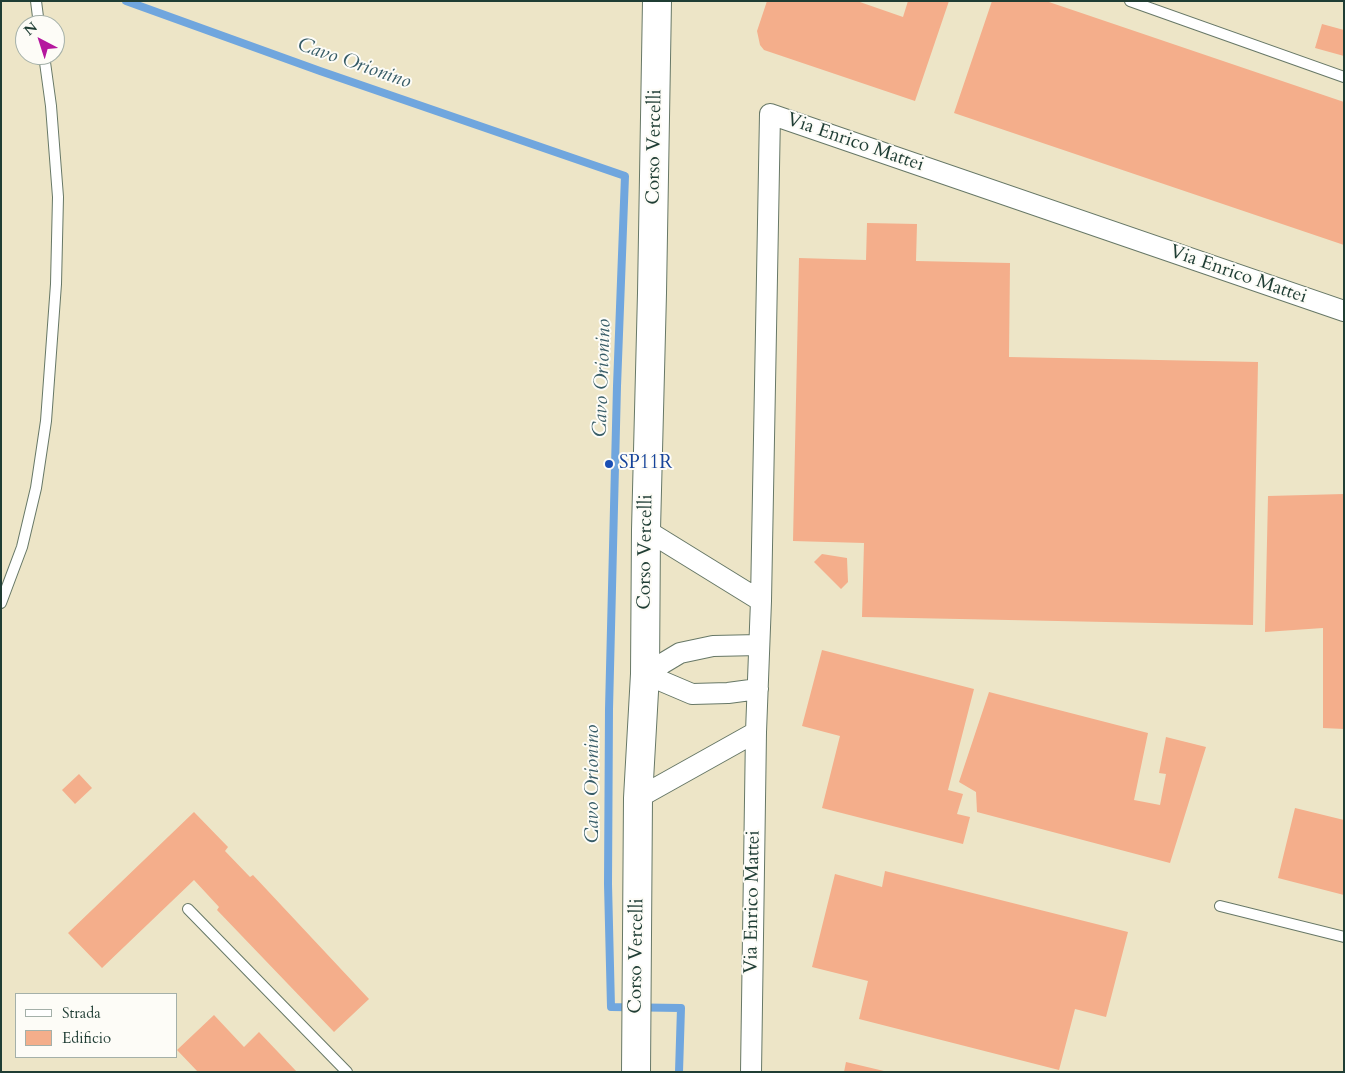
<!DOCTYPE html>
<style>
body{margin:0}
#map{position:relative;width:1345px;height:1073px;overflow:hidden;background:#ede5c7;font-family:Cardo,serif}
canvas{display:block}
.frame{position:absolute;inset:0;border:2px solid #1f3d34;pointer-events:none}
.legend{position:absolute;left:15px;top:993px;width:162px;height:65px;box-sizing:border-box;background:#fdfcf7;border:1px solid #a4b0a9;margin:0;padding:6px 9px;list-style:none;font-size:15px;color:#1f3d34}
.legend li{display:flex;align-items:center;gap:10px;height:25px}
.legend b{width:25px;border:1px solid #a4b0a9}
.north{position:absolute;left:15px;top:15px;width:50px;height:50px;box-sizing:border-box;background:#fdfcf7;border:1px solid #a4b0a9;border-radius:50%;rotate:320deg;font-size:14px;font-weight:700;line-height:20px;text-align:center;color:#1f3d34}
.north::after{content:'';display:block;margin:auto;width:18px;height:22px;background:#b5179e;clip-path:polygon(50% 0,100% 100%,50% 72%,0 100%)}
</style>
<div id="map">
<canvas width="1345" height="1073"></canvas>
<div class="frame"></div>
<ul class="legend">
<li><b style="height:6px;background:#fff"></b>Strada</li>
<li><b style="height:14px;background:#f4ae8b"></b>Edificio</li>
</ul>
<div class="north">N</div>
</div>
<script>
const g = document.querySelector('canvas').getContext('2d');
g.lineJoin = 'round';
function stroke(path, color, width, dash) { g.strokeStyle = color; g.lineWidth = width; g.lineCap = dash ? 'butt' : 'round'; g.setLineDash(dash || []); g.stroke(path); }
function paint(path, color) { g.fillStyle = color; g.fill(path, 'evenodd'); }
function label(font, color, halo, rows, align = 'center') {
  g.font = font + ' Cardo,serif'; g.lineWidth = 4; g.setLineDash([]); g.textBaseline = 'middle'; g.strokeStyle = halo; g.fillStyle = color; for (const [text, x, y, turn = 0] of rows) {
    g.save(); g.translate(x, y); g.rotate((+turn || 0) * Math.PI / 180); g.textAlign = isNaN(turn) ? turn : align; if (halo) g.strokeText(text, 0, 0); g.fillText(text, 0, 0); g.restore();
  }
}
const stream = new Path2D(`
 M126,1L320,71L625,176L617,386L609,709L608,884L611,1007L681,1008L679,1072`);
const building = new Path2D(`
 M767,1H857L903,17L908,1H949L915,101L764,50L760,45L757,31Z
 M992,1H1046L1344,102V245L954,113Z
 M1322,24L1344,30V56L1315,48Z
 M867,223L917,224L916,261L1010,263L1009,357L1258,362L1253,625L862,617L864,543L793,541L799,258L866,260Z
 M1344,494V729L1323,728V628L1265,632L1268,496Z
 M822,554L847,558L848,582L841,589L814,562Z
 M822,650L974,689L948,790L963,794L957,814L970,817L963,844L822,808L840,736L802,726Z
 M989,692L1148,733L1134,800L1160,805L1166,774L1159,773L1166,737L1206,747L1170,863L977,812L976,792L959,782Z
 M79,774L92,788L75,804L62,790Z
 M1295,808L1344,820V895L1278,878Z
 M194,812L228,847L225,851L250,877L253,875L369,999L334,1032L217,910L219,907L194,880L102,968L68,933Z
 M885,871L1128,932L1106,1017L1075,1009L1059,1070L859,1019L868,981L812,967L835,874L882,887Z
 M214,1015L244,1047L259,1032L297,1072H198L177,1050Z
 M846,1062L884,1071V1072H844Z`);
const lane = new Path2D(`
 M36,1L39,25
 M1130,1L1344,77
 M1,603L22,547L36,488L46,421L56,284L58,197L51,106L44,55
 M1220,906L1344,937
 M188,909L347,1072`);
const street = new Path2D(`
 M646,530L761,601
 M645,674L680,653L713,646L759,645
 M645,674L692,694L728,693L758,689
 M638,798L756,732
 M751,1072L756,732L761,601L770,114L1344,311`);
const primary = new Path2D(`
 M636,1072L638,798L645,674L646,530L652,293L657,1`);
const markers = [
 [609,464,5,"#1a4fb4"]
];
const streetNames = [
 ["Via Enrico Mattei",855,143,19],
 ["Corso Vercelli",655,147,-89],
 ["Via Enrico Mattei",1238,275,19],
 ["Corso Vercelli",646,552,-89],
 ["Via Enrico Mattei",753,902,-89],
 ["Corso Vercelli",637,956,-89]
];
const transitNames = [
 ["SP11R",619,464]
];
const waterNames = [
 ["Cavo Orionino",354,64,19],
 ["Cavo Orionino",603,378,-88],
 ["Cavo Orionino",593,784,-90]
];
stroke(stream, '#70a6de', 8);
paint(building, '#f4ae8b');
stroke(lane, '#677867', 12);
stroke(street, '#677867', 22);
stroke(primary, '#677867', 30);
stroke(lane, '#fff', 10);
stroke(street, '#fff', 20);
stroke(primary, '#fff', 28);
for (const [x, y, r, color] of markers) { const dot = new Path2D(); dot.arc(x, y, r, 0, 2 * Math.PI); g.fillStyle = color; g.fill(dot); stroke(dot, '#fdfcf7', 2); }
label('19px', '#1f3d34', '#fdfcf7', streetNames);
label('19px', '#164399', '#fdfcf7', transitNames, 'left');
label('italic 20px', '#375c67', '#fdfcf7', waterNames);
</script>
